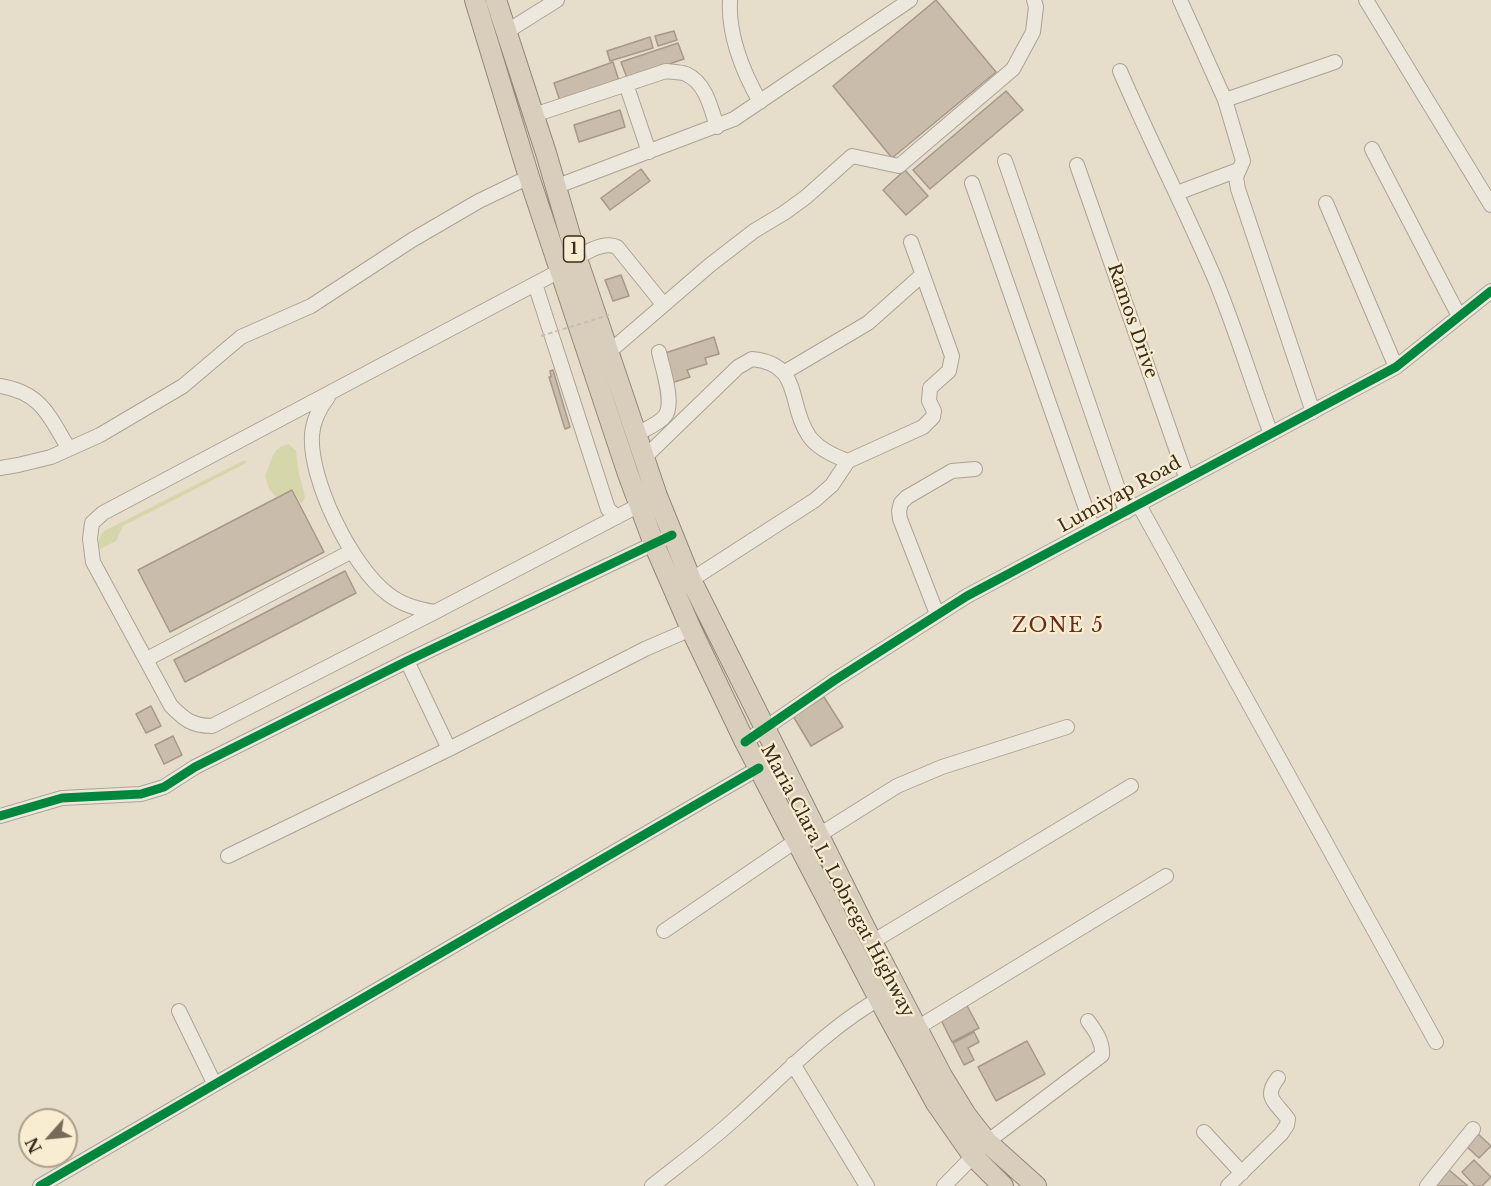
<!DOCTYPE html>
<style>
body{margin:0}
#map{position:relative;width:1491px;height:1186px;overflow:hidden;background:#e6deca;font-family:"Libre Baskerville",serif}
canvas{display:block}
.north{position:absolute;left:18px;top:1108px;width:60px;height:60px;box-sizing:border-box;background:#f8edd0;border:2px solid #ac9f88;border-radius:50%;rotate:243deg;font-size:16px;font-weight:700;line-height:24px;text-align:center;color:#3a2b1c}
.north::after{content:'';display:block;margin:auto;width:21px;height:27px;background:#766a59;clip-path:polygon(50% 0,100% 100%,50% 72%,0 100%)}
</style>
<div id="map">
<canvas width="1491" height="1186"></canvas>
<div class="north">N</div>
</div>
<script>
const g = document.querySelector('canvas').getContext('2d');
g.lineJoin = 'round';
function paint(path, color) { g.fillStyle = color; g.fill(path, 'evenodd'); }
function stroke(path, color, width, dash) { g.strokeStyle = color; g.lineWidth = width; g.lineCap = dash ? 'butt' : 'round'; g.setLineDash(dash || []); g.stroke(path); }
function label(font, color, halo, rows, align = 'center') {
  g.font = font + ' "Libre Baskerville",serif'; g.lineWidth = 4.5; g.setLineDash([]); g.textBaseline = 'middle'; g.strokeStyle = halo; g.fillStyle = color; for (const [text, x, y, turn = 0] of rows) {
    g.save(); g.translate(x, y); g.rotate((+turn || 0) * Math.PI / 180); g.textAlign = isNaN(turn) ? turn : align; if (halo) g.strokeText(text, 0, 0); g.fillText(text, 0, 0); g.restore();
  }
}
const green = new Path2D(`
 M289,444L296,451L299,474L304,492L305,498L301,504L293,489L276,497L269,489L265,476C272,462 271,447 289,444Z
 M245,460L246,463L123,526L116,541L100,549C97,542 99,536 104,531Z`);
const building = new Path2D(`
 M936,0L996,72L892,158L833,86Z
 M674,31L677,40L658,46L655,36Z
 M650,37L653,48L610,61L607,51Z
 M678,43L684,59L627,78L621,62Z
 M613,62L619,81L561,104L554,83Z
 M1006,91L1023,110L930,189L913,170Z
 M620,110L625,127L579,142L574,125Z
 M641,169L650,181L610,210L601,198Z
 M905,170L928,196L906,215L883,190Z
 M621,275L629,296L613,301L605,280Z
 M714,337L719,354L705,358L707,364L687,370L690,377L665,385L656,356Z
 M553,370L570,427L565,429L549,377H551L550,371Z
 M292,490L324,552L170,632L138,570Z
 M345,571L356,593L185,682L174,660Z
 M824,697L843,727L811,746L793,716Z
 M151,706L161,726L146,733L136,714Z
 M173,736L182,755L164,764L155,745Z
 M965,1002L979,1028L952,1042L939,1016Z
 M974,1032L979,1042L968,1048L974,1060L964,1065L953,1043Z
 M1027,1041L1045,1074L996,1101L978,1067Z
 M1477,1133L1491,1146L1479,1158L1465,1145Z
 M1474,1160L1491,1177L1482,1186H1475L1462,1172Z
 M1449,1170L1468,1186H1436Z`);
const minor = new Path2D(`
 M730,0C728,35 743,72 760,102
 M1180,0L1225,100L1243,161L1236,177L1238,189L1313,412
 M1366,0L1491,205
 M506,32L557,0
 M1120,71C1150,141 1185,209 1215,279C1236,330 1252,383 1271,434
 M626,84L649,152
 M1225,100L1335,62
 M534,115L666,71C672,72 680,72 686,74C706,83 711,108 717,127
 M1372,149L1459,316
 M1005,161L1126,512
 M1077,165L1186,477
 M972,183L1093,529
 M555,187L734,119L910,0
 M1177,193L1238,170
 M1326,203L1396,367
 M535,284L608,509L617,517
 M609,352L710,265L754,231L784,213L806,197L852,156L899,166L1013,69L1033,32L1036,7L1034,0
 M785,372L868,323L922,275
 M0,386C42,393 49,416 69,449
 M328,397C319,409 313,420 312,435C309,480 352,567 388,594C402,605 418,609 435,612
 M637,434C645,429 659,424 665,416C675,403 662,367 659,352
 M645,457L738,367L752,359C803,364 787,404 809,436C818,449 834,456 848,461L923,427L933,417L934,411L929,401L930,388L949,371L952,356L911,242
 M0,468L18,465L51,457L100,435L183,386L241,337L311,306L412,240L479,201L529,177
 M647,501L435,612L212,726C192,726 184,719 171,706L93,562L90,539L92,523L103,513L552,275C569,265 598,238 617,247L663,304
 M1139,505L1436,1042
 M691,580L815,500L832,485L848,461
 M937,614L900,519L899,511L901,503L907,497L952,471L975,469
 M147,659L352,551
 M407,661L449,749
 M745,742L835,680L967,596L1396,367L1491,291
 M0,816L62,798L141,794L164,787L195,767L407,661L672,535
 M819,835L897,786L942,767L1067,727
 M228,856L449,749L645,649L691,629
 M664,931L797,840
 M872,942L1131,786
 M179,1011L214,1083
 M917,1028L1166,876
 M793,1064L867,1186
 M1204,1132L1242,1173
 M40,1186L759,768
 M652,1186C681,1163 711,1141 738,1116C785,1074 828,1027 884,996
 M944,1186L987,1142L1102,1055C1103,1042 1096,1032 1088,1021
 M1228,1186L1281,1134L1287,1125L1288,1119C1277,1103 1262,1098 1278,1078
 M1427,1186L1473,1129`);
const highway = new Path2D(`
 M475,0L529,177L628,474L654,544L691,629L745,742L879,999L936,1103L973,1156L1003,1186
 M496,0L546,153L577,259L657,496L691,580L872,942L942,1076L966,1115L987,1142L1036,1186`);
const pathBridge = new Path2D(`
 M541,336L609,315`);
const cycleway = new Path2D(`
 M745,742L835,680L967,596L1396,367L1491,291
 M0,816L62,798L141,794L164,787L195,767L407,661L672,535
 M40,1186L759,768`);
const shields = [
 [574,249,21]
];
const shieldNames = [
 ["1",574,249]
];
const streetNames = [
 ["Ramos Drive",1132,321,71],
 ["Lumiyap Road",1120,495,-29],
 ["Maria Clara L. Lobregat Highway",837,881,62]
];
const neighbourhoodNames = [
 ["ZONE 5",1058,626]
];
paint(green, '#d6d6ab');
paint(building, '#cabcab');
stroke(building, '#a6998a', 1.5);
stroke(minor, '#aba394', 16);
stroke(highway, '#90887b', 22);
stroke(minor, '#ede8dd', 14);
stroke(highway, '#d9cebb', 20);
stroke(pathBridge, '#c6bfb4', 2, [4.5, 3]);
stroke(cycleway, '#00873e', 9);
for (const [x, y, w] of shields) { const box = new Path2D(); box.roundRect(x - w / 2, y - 13, w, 26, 4.5); g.fillStyle = '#f8edd0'; g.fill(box); stroke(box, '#3a2b1c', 1.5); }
label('bold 16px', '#3a2b1c', null, shieldNames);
label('18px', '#3a2b1c', '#f8edd0', streetNames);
g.letterSpacing = '1.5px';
label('20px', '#6a2b18', '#f8edd0', neighbourhoodNames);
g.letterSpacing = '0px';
</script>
